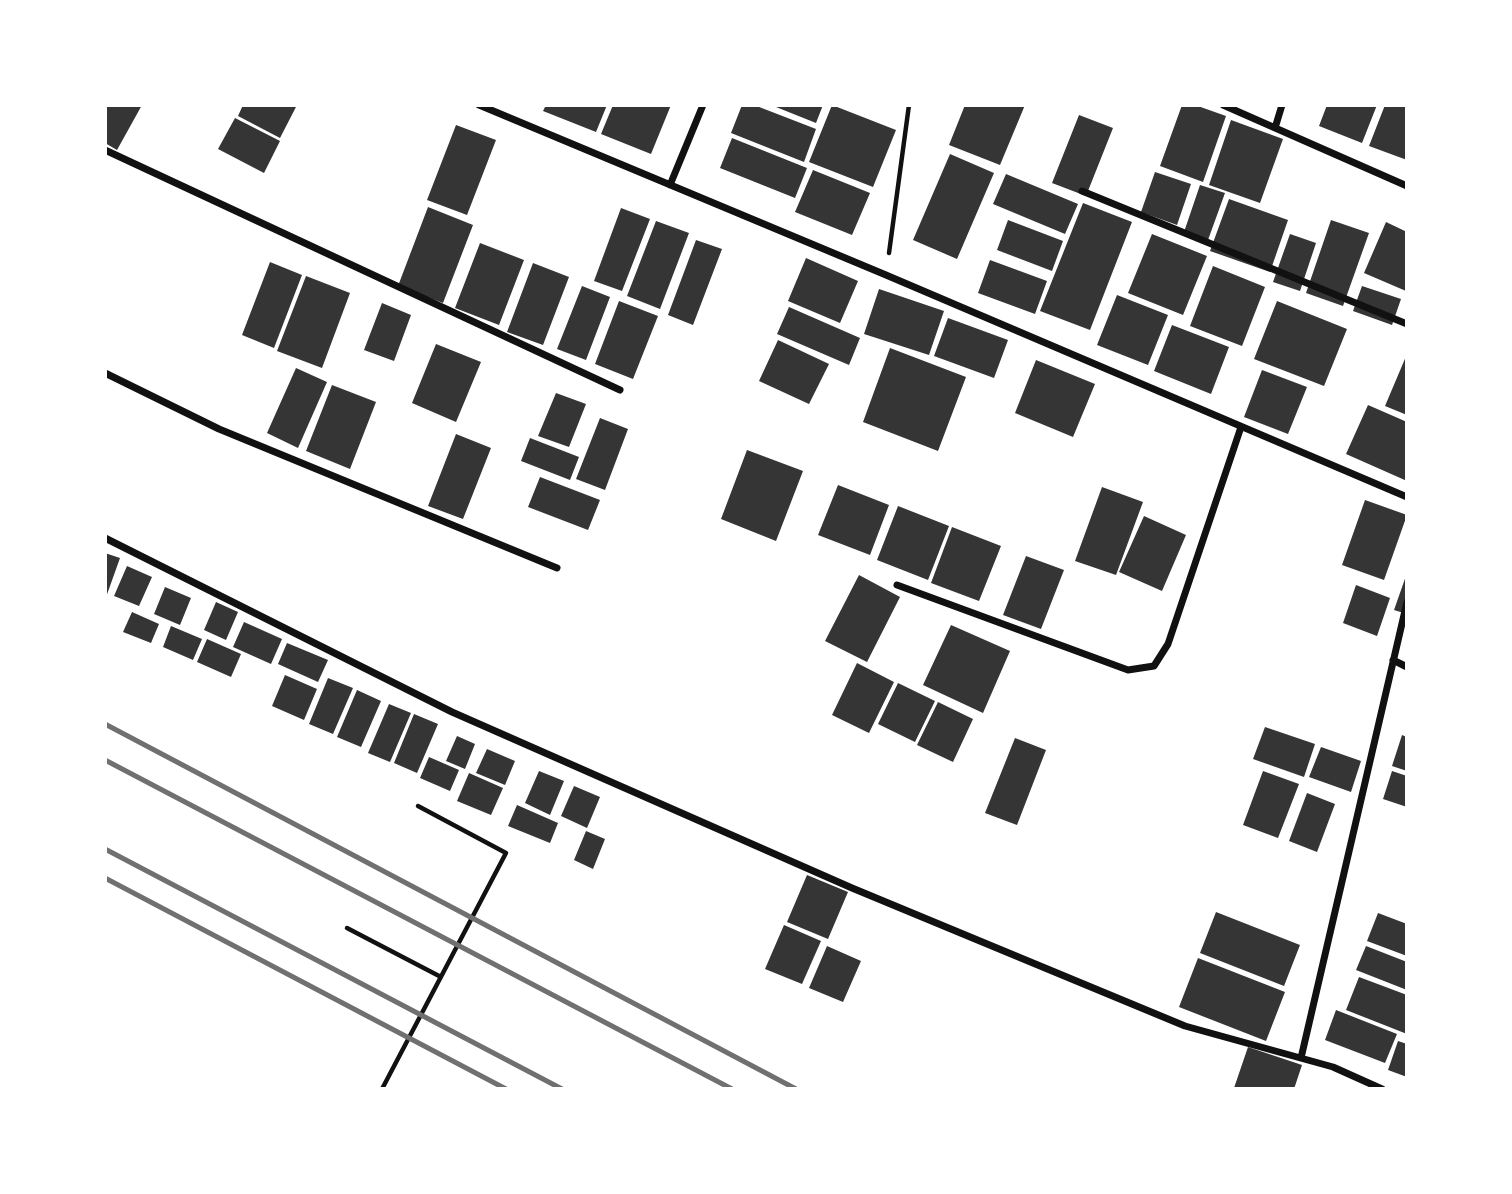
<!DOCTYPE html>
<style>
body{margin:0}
#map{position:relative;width:1512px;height:1194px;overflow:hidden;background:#fff;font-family:"Golos Text",sans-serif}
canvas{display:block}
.frame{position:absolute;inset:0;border:107px solid #fff;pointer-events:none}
</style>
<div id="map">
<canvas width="1512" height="1194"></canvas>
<div class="frame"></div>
</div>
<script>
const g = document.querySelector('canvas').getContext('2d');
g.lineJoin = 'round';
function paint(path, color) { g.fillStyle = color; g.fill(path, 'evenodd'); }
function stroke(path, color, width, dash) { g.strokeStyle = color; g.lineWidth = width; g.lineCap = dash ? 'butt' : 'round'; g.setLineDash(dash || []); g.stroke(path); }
const building = new Path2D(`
 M105,105H142L117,150L105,143Z
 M243,105H297L280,138L238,116Z
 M546,105H607L596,132L543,111Z
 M613,105H671L651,154L601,134Z
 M742,105H754L816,129L804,162L731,133Z
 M771,105H823L816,123Z
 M832,105L896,130L873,187L809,162Z
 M965,105H1025L1000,165L949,145Z
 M1182,105H1195L1226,116L1203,182L1160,166Z
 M1327,105H1377L1362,143L1319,126Z
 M1385,105H1407V160L1369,146Z
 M1079,115L1113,128L1086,196L1052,183Z
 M235,118L280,141L264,173L218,149Z
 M1231,120L1283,139L1260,203L1209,185Z
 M456,125L496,140L467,215L427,200Z
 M732,138L807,168L795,198L720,168Z
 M950,154L994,173L957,259L913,240Z
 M813,170L870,193L852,235L795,212Z
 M1155,172L1191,184L1177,225L1141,212Z
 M1006,174L1078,204L1065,234L993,204Z
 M1200,185L1225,193L1208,240L1184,232Z
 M1229,199L1288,220L1270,272L1210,251Z
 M1083,203L1132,222L1090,330L1040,311Z
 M428,207L473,225L443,303L398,286Z
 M621,208L650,219L622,291L594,281Z
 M1008,220L1063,241L1052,271L997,250Z
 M1331,220L1369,233L1343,306L1306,293Z
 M656,221L689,233L660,309L627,296Z
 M1386,222L1407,232L1406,291L1364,273Z
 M1152,234L1207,256L1183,315L1128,293Z
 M1290,234L1316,243L1300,291L1273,282Z
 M696,240L722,249L693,325L668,315Z
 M480,243L524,260L499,325L455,308Z
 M806,258L858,281L840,323L788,301Z
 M990,260L1047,281L1035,314L978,293Z
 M270,262L302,275L274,348L242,335Z
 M533,263L569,277L543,345L507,332Z
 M1213,266L1265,287L1242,346L1190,326Z
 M306,276L350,293L322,368L277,351Z
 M582,286L610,297L586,360L557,349Z
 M1362,286L1401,299L1392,325L1353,311Z
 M879,289L944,311L929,355L864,334Z
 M1117,295L1168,315L1148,365L1097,345Z
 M619,301L658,316L633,379L595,364Z
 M1277,301L1347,329L1324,386L1254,359Z
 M382,303L411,315L394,361L364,350Z
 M789,307L860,338L849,365L777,334Z
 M948,318L1008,340L994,378L934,356Z
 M1172,325L1229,347L1211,394L1154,371Z
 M778,340L829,364L809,404L759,381Z
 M436,344L481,362L456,422L412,403Z
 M890,348L966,377L938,451L863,422Z
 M1407,354V415L1385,406Z
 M1036,360L1095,384L1073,437L1015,413Z
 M296,368L327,382L298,448L267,433Z
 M1262,370L1307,387L1288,434L1244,417Z
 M332,385L376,402L350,469L306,451Z
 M556,393L586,404L569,447L538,436Z
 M1368,405L1407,422V481L1346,454Z
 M600,418L628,429L605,490L576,479Z
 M456,434L491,448L463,519L428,506Z
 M530,438L579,457L570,480L521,461Z
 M747,450L803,471L776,541L721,519Z
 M540,477L600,500L588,530L528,507Z
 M838,485L889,505L870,555L818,535Z
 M1102,487L1143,502L1116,575L1075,561Z
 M1365,500L1407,515L1384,580L1342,565Z
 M898,506L949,526L928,580L877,560Z
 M1144,516L1186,535L1162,591L1119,572Z
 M952,527L1001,546L979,601L931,583Z
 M105,553L120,558L105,600Z
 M1026,556L1064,570L1041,629L1003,615Z
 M127,566L152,577L139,606L114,596Z
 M1407,573V614L1394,610Z
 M859,575L900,597L867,662L825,641Z
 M1356,585L1390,598L1377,636L1343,623Z
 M165,587L191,598L180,625L154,614Z
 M216,602L238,612L226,640L204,630Z
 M132,612L159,624L151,643L123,632Z
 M244,622L282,639L271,664L233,647Z
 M951,625L1010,651L983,713L923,685Z
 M171,626L202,639L193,660L163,647Z
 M207,639L241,654L231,677L197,662Z
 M287,643L328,660L318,682L278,664Z
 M857,663L894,682L869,733L832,715Z
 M285,675L317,689L304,720L272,706Z
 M328,678L353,688L333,734L309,724Z
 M898,683L935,701L915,742L878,724Z
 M357,690L381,701L361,747L337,737Z
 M938,702L973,719L953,762L917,745Z
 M389,704L411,713L390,762L368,753Z
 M414,714L438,724L417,773L394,763Z
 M1265,727L1315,744L1304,777L1253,759Z
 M1402,735L1407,737V771L1392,766Z
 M457,736L475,744L465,769L446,761Z
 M1015,738L1046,750L1017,825L985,813Z
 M1321,747L1361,761L1351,792L1309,777Z
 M487,749L515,761L505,785L476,773Z
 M429,757L459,770L450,791L420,778Z
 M539,771L564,781L550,815L525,803Z
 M1263,771L1299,784L1278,838L1243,825Z
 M1392,771L1407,776V807L1383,799Z
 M469,773L503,788L491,815L457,801Z
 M574,786L600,797L587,828L561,816Z
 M1307,793L1335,804L1317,852L1289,841Z
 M517,805L558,823L550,843L508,826Z
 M586,831L605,839L593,869L574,860Z
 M807,875L848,892L828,939L787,922Z
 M1216,912L1300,945L1284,986L1200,953Z
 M1378,913L1407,924V956L1367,941Z
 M784,925L821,941L802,984L765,969Z
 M827,946L861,961L843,1002L809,988Z
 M1366,946L1407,962V990L1356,970Z
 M1198,958L1285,992L1266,1041L1179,1007Z
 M1359,977L1407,995V1034L1346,1010Z
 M1336,1010L1397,1034L1385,1063L1325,1040Z
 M1398,1041L1407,1044V1077L1388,1070Z
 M1248,1047L1302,1065L1294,1089L1234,1088Z`);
const path = new Path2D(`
 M889,253L909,105
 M347,928L441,977
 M382,1089L506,853L418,806`);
const minor = new Path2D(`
 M479,105L886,275L1407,497
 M1223,105L1407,186
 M1275,128L1282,105
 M105,150L620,390
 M670,185L703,105
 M1082,191L1407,324
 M105,373L219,429L557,568
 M105,538L452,712L852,888L1185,1026L1333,1067L1382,1089
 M897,585L1128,670L1154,666L1168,644L1241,427
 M1393,660L1407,667
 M1301,1058L1407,602`);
const rail = new Path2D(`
 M105,724L796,1089
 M105,760L732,1089
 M105,849L562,1089
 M105,878L506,1089`);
paint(building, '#353535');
stroke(path, '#111', 4.5);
stroke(minor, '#111', 7);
stroke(rail, '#707070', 5);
</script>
